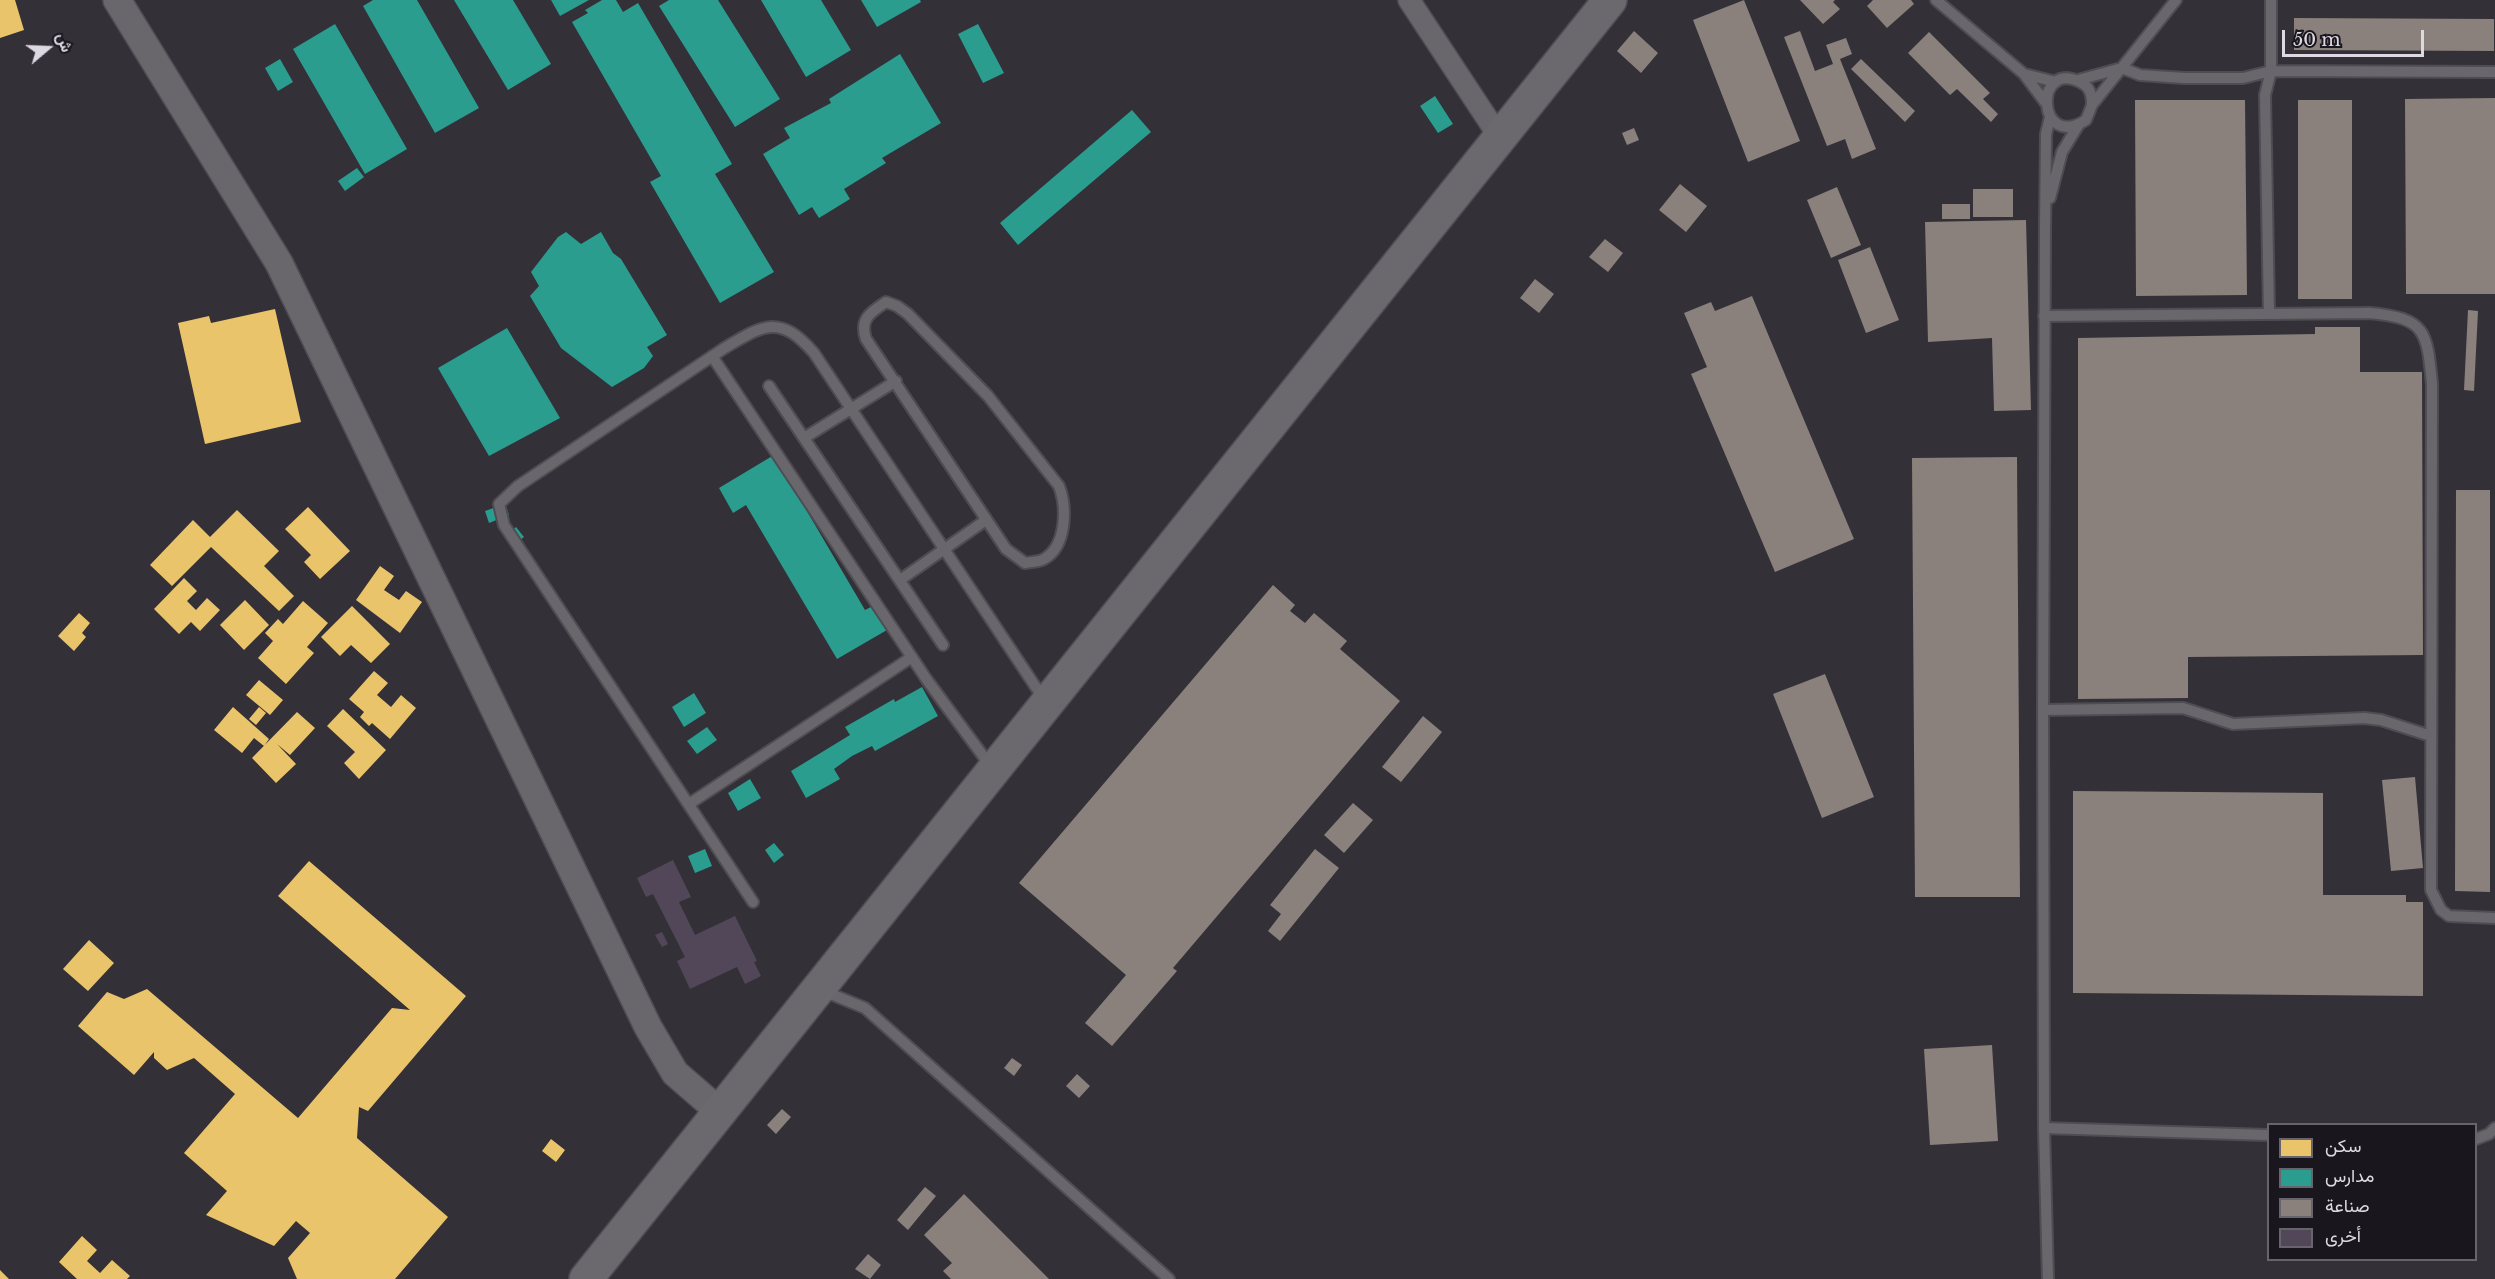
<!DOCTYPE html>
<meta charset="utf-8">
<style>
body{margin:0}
#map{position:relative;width:2495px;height:1279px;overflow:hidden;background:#343038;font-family:"Libre Baskerville",Vazirmatn,serif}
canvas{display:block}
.legend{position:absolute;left:2267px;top:1123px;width:210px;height:138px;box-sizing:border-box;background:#1a161e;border:2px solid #68646d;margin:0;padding:8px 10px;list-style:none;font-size:18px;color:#ded8e3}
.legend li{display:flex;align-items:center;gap:12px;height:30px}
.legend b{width:30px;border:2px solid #68646d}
.north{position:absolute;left:18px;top:18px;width:60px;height:60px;-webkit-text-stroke:4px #1a161e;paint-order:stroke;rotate:71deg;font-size:16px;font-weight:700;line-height:24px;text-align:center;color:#ded8e3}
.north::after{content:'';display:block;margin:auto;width:21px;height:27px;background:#ded8e3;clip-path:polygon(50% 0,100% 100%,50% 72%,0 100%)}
.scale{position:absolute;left:2282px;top:30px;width:142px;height:27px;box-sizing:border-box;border:3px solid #ded8e3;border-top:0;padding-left:8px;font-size:18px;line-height:21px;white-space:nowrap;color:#ded8e3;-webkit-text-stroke:4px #1a161e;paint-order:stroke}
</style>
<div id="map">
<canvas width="2495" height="1279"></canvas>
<ul class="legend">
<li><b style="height:16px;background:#e9c46a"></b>سكن</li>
<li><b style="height:16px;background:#2a9d8f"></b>مدارس</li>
<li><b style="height:16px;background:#8a817c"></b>صناعة</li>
<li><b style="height:16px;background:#514758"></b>أخرى</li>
</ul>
<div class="north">ش</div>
<div class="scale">50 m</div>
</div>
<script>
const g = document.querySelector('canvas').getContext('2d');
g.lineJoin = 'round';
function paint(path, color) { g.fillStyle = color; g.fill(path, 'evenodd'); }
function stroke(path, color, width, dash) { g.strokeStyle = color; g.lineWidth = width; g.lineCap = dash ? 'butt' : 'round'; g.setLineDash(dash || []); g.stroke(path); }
const homes = new Path2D(`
 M0,0H15L24,30L0,38Z
 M275,309L301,422L205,444L178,323L209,316L211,323Z
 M308,507L350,551L320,579L304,562L311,555L285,529Z
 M237,510L279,551L264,566L294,596L279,611L211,547L172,586L150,565L193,520L210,537Z
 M380,566L394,576L384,590L399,600L406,591L422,602L400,633L356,600Z
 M184,578L197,591L187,601L196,610L207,598L220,610L200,631L191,622L179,634L154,609Z
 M245,600L269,625L244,650L220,625Z
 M303,601L328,623L307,647L314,653L286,684L258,658L273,641L265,633L278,619L283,624Z
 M352,606L390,644L371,663L351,645L340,656L321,637Z
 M79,613L90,623L82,633L86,637L74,651L58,636Z
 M374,671L388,683L377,695L391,707L401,695L416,708L390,739L372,723L369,726L360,717L364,712L349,699Z
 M259,680L283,700L270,715L246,695Z
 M233,707L269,739L264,746L254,738L242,753L214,730Z
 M259,707L266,713L256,725L249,719Z
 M343,709L386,750L359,779L344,763L355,752L327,726Z
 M297,712L315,728L290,755L277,744L296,764L276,783L252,758Z
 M309,861L466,996L368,1111L359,1107L357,1138L448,1217L395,1279H297L288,1258L310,1233L296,1221L274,1246L206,1215L227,1191L184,1153L235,1094L194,1058L167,1070L154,1058V1052L134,1075L78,1026L107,992L124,999L147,989L298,1118L392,1008L410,1010L278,896Z
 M89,940L114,963L88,991L63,969Z
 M551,1139L565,1150L556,1162L542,1151Z
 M82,1236L97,1250L87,1261L100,1273L112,1260L130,1276L127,1279H77L59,1262Z
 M0,1270L9,1279H0Z`);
const schools = new Path2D(`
 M373,0H417L479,108L435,133L363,6Z
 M454,0H513L551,64L508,90Z
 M551,0H589L560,16Z
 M602,0H616L623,12L638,3L732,164L715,174L774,272L720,303L650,182L661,176L572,22L588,13L585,10Z
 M669,0H718L780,99L735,127L659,6Z
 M761,0H821L851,50L806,77Z
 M861,0H920L921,2L877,27Z
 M335,24L407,149L365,174L293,49Z
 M978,24L1004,73L983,83L958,34Z
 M900,54L941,123L882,158L886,163L844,189L850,199L819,218L812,207L799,215L763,154L790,138L784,128L831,103L829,99Z
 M280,59L293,82L278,91L265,68Z
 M1435,96L1453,124L1438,133L1420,106Z
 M1132,110L1151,132L1018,245L1000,223Z
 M357,168L364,177L345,191L338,181Z
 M566,232L581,244L601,232L613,253L621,259L667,335L647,347L653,356L644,368L612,387L561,348L530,296L539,286L531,272L558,237Z
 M507,328L560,418L489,456L438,368Z
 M774,455L865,610L873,606L887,630L837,659L746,505L733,513L719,488Z
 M505,504L509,515L489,523L485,511Z
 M516,527L524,537L512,546L504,537Z
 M922,687L938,716L875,751L872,746L852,756L834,769L840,779L806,798L791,771L850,735L845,727L894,699L895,702Z
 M694,693L706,713L684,727L672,707Z
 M707,727L717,740L697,754L687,741Z
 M750,779L761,798L738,811L728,793Z
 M774,843L784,855L774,863L765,850Z
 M705,849L712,866L695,873L688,856Z`);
const industry = new Path2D(`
 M1744,0L1800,141L1748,162L1693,20Z
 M1800,0H1835L1833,2L1840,9L1823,24Z
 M1873,0H1911L1914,4L1887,28L1867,6Z
 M2294,18L2494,19V51L2294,50Z
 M1634,31L1658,53L1641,73L1617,51Z
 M1800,31L1815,71L1833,64L1826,45L1846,38L1852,54L1840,59L1876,149L1852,159L1845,139L1827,146L1784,37Z
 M1929,32L1990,93L1983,99L1998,114L1991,122L1957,89L1950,95L1908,53Z
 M1861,59L1915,111L1905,122L1851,69Z
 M2495,98V294H2406L2405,99Z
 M2135,100H2245L2247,295L2136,296Z
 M2298,100H2352V299H2298Z
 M1634,128L1639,140L1627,145L1622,133Z
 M1680,184L1707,206L1686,232L1659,210Z
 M1837,187L1861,245L1831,258L1807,200Z
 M1973,189H2013V217H1973Z
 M1942,204H1970V219H1942Z
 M2026,220L2031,410L1994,411L1992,338L1928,342L1925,222Z
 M1605,239L1623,253L1608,272L1589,257Z
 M1870,247L1899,320L1866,333L1838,260Z
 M1535,279L1554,294L1539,313L1520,298Z
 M1752,296L1854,539L1775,572L1691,374L1707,367L1684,313L1711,302L1715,311Z
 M2468,310L2478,311L2474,391L2464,390Z
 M2315,327H2360V372H2422L2423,655L2188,657V698L2078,699V338L2315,334Z
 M2017,457L2020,897H1915L1912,458Z
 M2456,490H2490V892L2455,891Z
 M1273,585L1295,605L1290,611L1305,623L1314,613L1347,641L1340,649L1400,701L1173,968L1177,971L1112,1046L1085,1023L1126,975L1019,883Z
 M1825,674L1874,797L1822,818L1773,694Z
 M1423,716L1442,732L1401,782L1382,767Z
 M2415,777L2423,868L2391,871L2382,780Z
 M2073,791L2323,793V895H2406V902H2423V996L2073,993Z
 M1353,803L1373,820L1344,853L1324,835Z
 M1315,849L1339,868L1280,941L1268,931L1281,914L1270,905Z
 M1992,1045L1998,1141L1930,1145L1924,1049Z
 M1012,1058L1022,1065L1014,1076L1004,1068Z
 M1077,1074L1090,1086L1079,1098L1066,1086Z
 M782,1109L791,1117L776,1134L767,1125Z
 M925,1187L936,1196L908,1230L897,1220Z
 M964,1194L1049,1279H951L943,1271L952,1263L924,1235Z
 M868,1254L881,1265L870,1279L855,1269Z`);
const building = new Path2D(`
 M673,860L691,897L679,902L695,935L735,916L757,961L754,962L761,976L745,984L737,967L690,989L677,961L685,957L653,894L646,897L637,878Z
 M662,932L668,944L662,947L655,935Z`);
const service = new Path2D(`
 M1936,0L2024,74L2045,102
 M2024,74L2056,82
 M2078,80L2122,68L2140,75L2184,78H2243L2271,71L2495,72
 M2092,105C2092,95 2090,86 2080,82C2033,59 2037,152 2086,120L2092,105L2176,0
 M2050,198L2062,152L2079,124
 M886,302L897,306L908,314L988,396L1059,486C1067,507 1067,546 1044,559C1039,562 1031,562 1025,563L1006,549L866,339C859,319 871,312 886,302Z
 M2269,313L2265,95L2271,71V0
 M2044,316L2369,313C2426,318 2427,331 2432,384L2431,890L2441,910L2449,916L2495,918
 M712,356L927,680L992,768
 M769,386L943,645
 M804,438L896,381
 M900,580L986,520
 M2043,710L2183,708L2233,724L2364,718L2381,720L2431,736
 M689,804L912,657
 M753,902L504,525L499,504L518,486L723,349C763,325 779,313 814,353L1045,701
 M821,990L865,1008L1169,1279
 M2044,1128L2268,1135
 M2476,1139L2489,1134L2495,1128
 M2048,1279L2044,1128L2043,710L2045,230L2046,134L2050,117`);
const minor = new Path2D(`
 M1409,0L1500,138`);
const tertiary = new Path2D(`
 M117,0L279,263L648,1027L675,1073L720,1112`);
const primary = new Path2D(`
 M586,1279L1610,0`);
paint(homes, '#e9c46a');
paint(schools, '#2a9d8f');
paint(industry, '#8a817c');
paint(building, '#514758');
stroke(service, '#4f4c53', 14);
stroke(minor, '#4f4c53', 24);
stroke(tertiary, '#4f4c53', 30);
stroke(primary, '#4f4c53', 36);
stroke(service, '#6a676c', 10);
stroke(minor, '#6a676c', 21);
stroke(tertiary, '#6a676c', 27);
stroke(primary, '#6b686e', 33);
</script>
